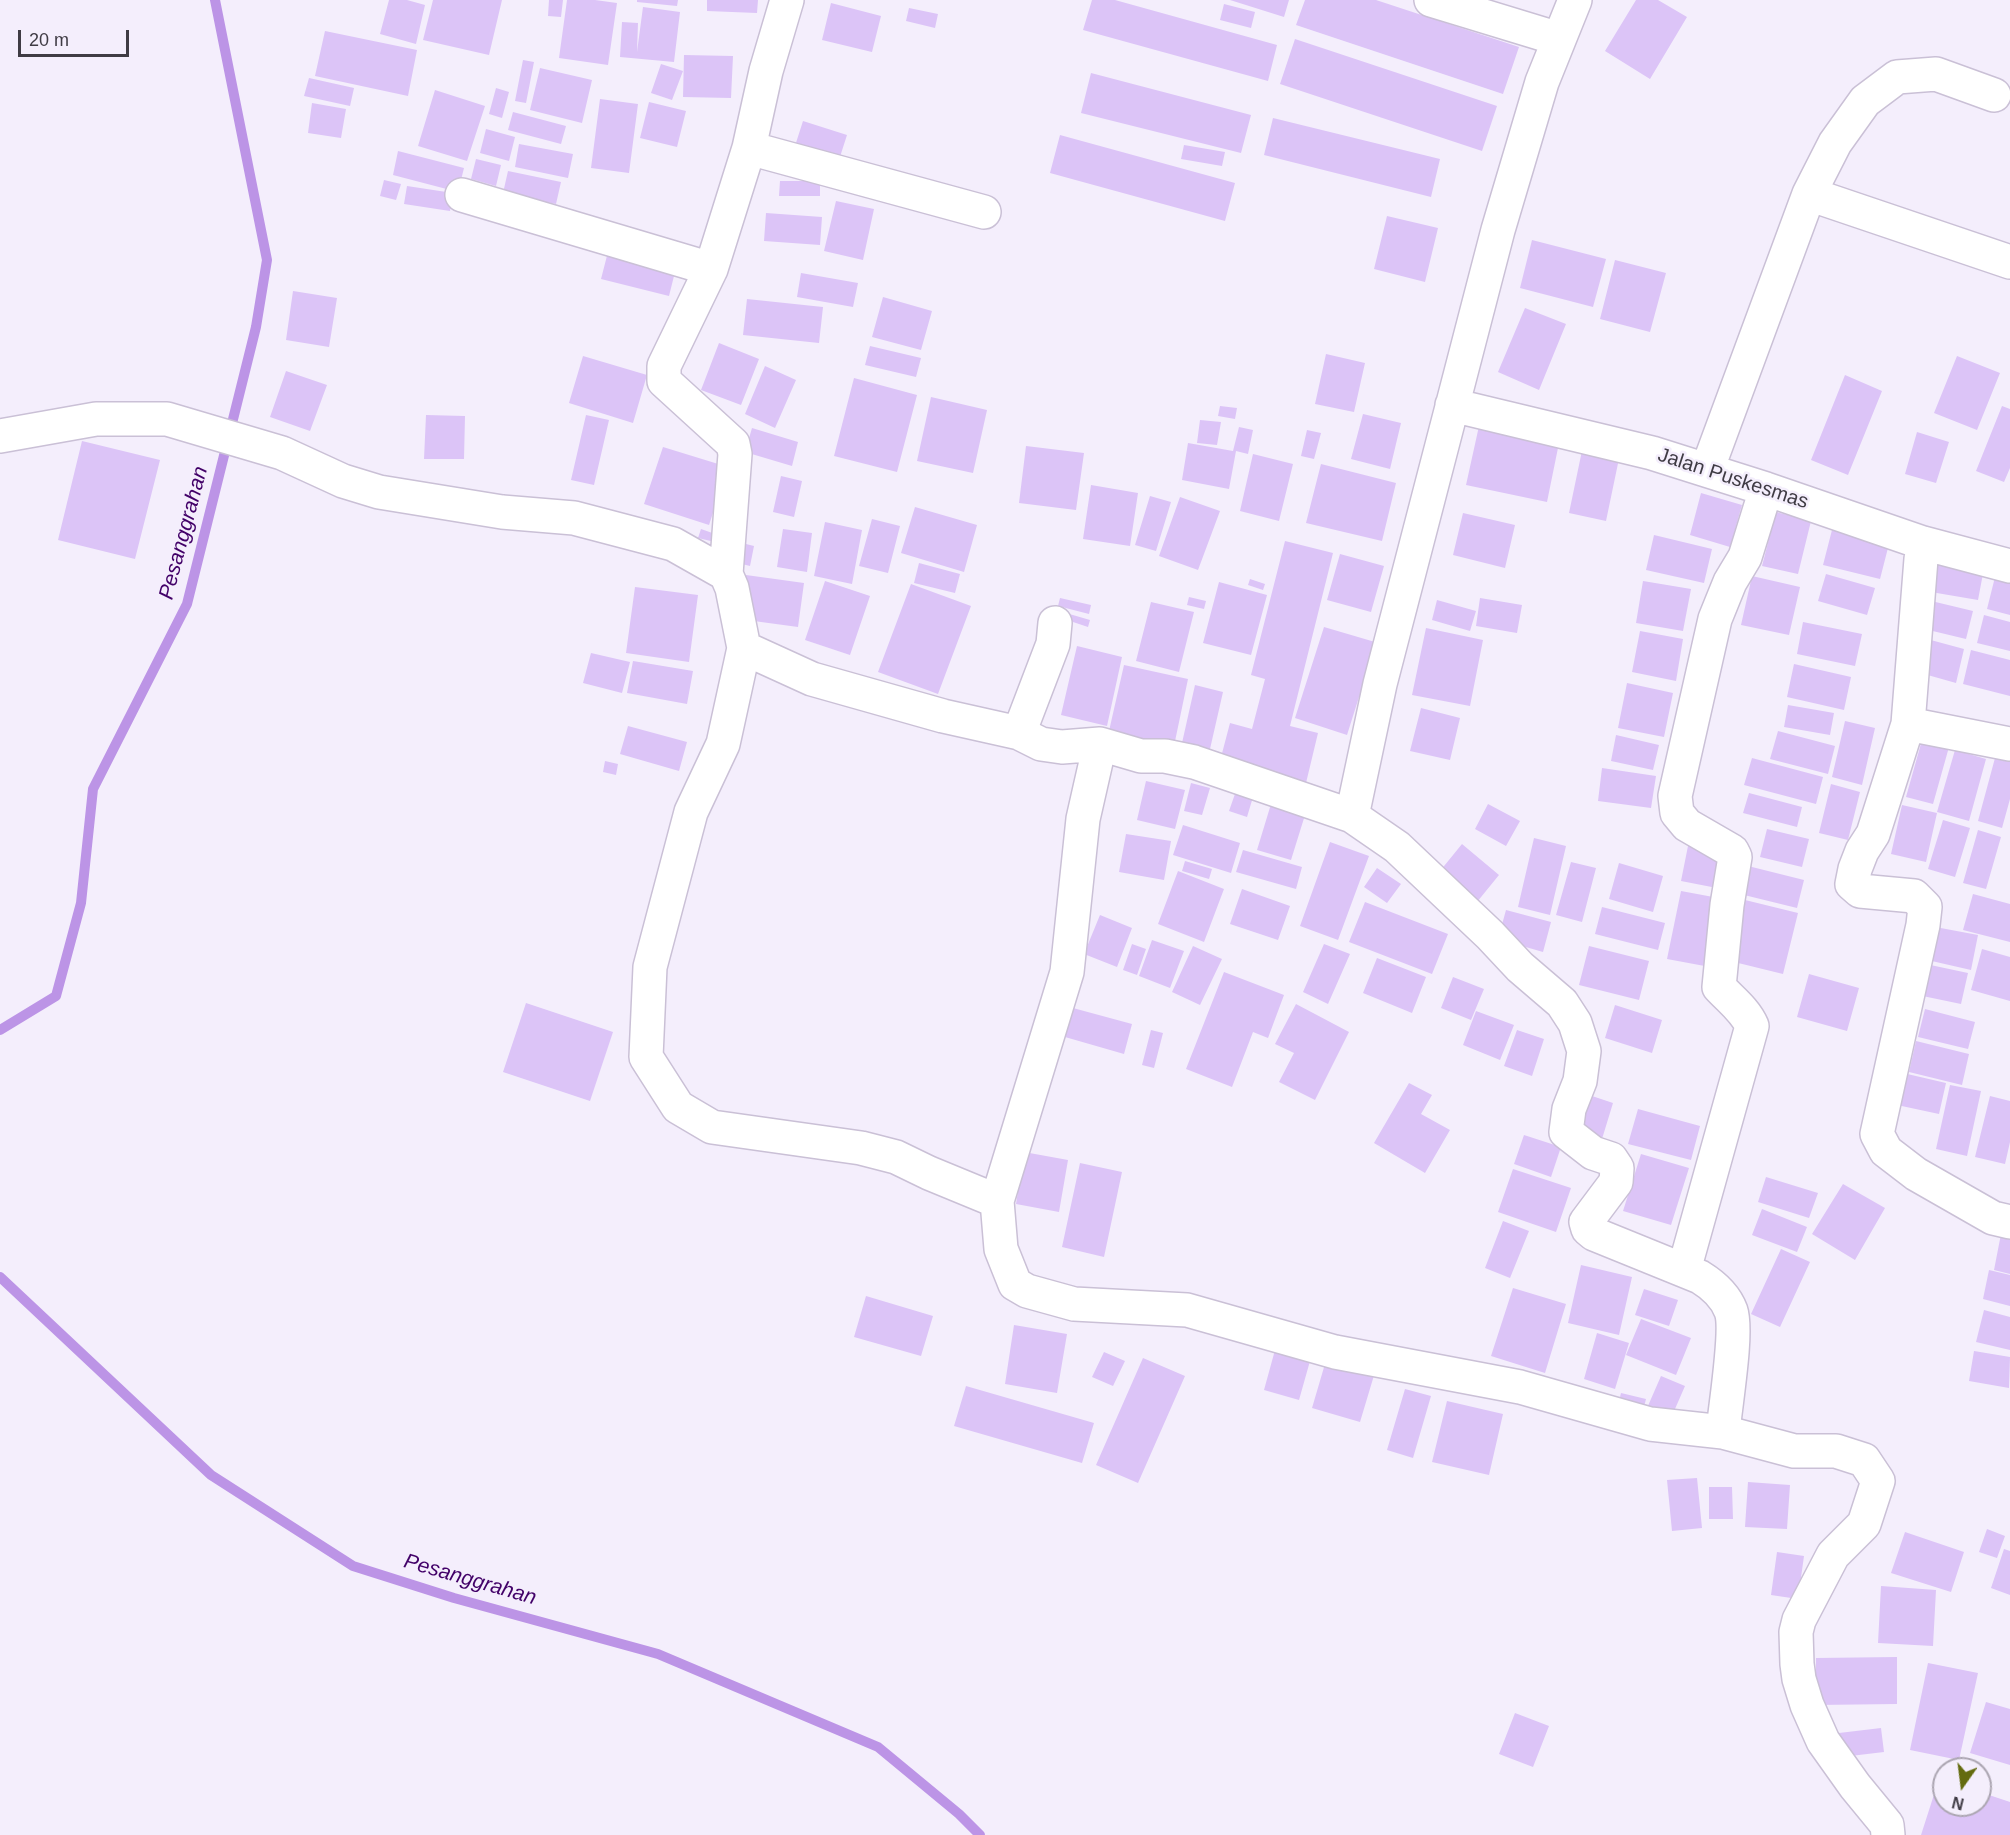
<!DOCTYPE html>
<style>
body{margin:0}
#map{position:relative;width:2010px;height:1835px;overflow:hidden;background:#f4eefc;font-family:Arial,sans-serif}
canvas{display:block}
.north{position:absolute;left:1932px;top:1757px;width:60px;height:60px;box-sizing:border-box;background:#f4eefc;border:2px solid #aca6b2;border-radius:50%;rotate:194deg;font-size:16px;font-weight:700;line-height:24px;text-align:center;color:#3f3b44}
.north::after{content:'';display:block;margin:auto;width:21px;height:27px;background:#646b0f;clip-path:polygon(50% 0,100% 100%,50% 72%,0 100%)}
.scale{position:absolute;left:18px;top:30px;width:111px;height:27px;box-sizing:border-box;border:3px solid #3f3b44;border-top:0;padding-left:8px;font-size:18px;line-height:21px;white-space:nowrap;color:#3f3b44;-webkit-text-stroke:4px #f4eefc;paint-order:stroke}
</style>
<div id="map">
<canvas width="2010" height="1835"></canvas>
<div class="north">N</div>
<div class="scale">20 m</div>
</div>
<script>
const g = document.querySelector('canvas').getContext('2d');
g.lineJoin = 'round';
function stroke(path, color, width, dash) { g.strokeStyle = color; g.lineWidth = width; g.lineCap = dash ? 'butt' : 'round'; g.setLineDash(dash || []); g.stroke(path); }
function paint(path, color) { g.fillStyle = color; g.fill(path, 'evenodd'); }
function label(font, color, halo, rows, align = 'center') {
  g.font = font + ' Arial,sans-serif'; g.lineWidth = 5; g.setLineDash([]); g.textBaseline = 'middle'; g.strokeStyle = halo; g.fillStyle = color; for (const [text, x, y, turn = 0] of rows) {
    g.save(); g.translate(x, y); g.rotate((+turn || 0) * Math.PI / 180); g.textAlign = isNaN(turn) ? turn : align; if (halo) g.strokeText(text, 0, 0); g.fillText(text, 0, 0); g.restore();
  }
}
const stream = new Path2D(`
 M0,1030L56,996L81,903L93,789L187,604L256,327L267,260L215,0
 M0,1277L211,1475L353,1566L454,1598L658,1654L878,1747L959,1814L980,1835`);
const building = new Path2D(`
 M389,0H407L425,5L416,44L380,34Z
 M433,0H502L489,55L423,40Z
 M549,0H563L561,17L548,16Z
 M567,0H595L617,3L608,65L559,58Z
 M637,0H678L677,6L637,2Z
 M707,0H758L757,13L707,11Z
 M1092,0H1115L1277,45L1268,81L1083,30Z
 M1230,0H1289L1284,17Z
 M1305,0H1376L1519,47L1503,94L1296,25Z
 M1636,0H1658L1687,17L1650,79L1605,51Z
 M831,3L881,16L872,52L822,40Z
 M1224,4L1255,12L1251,28L1220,20Z
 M643,7L680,12L674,62L620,57L622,22L638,23L637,52Z
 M909,8L938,14L935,28L906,21Z
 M325,31L417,50L408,96L315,76Z
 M1295,39L1497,106L1482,151L1280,84Z
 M684,55L733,56L731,98L683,97Z
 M523,60L534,62L526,103L515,101Z
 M661,64L683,71L672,100L651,93Z
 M540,68L592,80L582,123L530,110Z
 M1091,73L1251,115L1241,153L1081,113Z
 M309,78L354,88L350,106L304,96Z
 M496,88L509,92L502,118L489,114Z
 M435,90L485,106L467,161L418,146Z
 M600,99L638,104L629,173L591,168Z
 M649,102L686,111L677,147L640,138Z
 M312,103L346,109L341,138L308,133Z
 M513,112L566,126L561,144L508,130Z
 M1273,118L1440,159L1431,197L1264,155Z
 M803,121L847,135L838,163L794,149Z
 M486,129L515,137L509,161L480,153Z
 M1060,135L1235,183L1225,221L1050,173Z
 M519,144L573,154L568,178L515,167Z
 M1184,145L1225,152L1222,166L1181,159Z
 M398,151L464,168L458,192L393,175Z
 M476,159L501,165L496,186L471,179Z
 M508,171L561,182L556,204L503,193Z
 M384,180L401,184L396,200L380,196Z
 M780,181H820V196H779Z
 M407,186L453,193L450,211L404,204Z
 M836,201L874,209L863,260L824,251Z
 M766,213L822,217L820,245L764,241Z
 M1387,216L1438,228L1425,282L1374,269Z
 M1532,240L1606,259L1593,307L1520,288Z
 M609,248L677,264L669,296L601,279Z
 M1615,260L1666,273L1650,332L1600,319Z
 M801,273L858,283L853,307L797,297Z
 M293,291L337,298L329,347L286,340Z
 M883,297L932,311L921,350L872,337Z
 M747,299L823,307L819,343L743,335Z
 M1525,308L1566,324L1539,390L1498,372Z
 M719,343L759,359L741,405L701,390Z
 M870,346L921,358L916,377L865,365Z
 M1326,354L1365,363L1354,412L1315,404Z
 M583,356L647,375L633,423L569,403Z
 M1957,356L2000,373L1977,430L1934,413Z
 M765,366L796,380L775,428L745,414Z
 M286,371L327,385L310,431L270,417Z
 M1845,375L1882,391L1848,475L1811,460Z
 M854,378L917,395L897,472L834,456Z
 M931,397L987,410L973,473L917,461Z
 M1220,406L1237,408L1235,419L1218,416Z
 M2002,406L2010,409V468L2004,482L1976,471Z
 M1363,414L1401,423L1390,469L1351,459Z
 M426,415L465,416L464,459H424Z
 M586,415L609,420L594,485L571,480Z
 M1200,420L1221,422L1217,445L1197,443Z
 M1479,426L1559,443L1547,502L1466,485Z
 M1239,427L1253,430L1248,454L1236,451L1229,489L1182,480L1188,443L1233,451Z
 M752,428L798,442L792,466L745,452Z
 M1307,430L1321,433L1314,459L1301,456Z
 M1917,432L1949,442L1936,483L1905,474Z
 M82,441L160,460L135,559L58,540Z
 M1584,441L1621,449L1606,521L1569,513Z
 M1026,446L1084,453L1076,510L1019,503Z
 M663,447L728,467L709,525L644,504Z
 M1253,454L1293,464L1279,521L1240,511Z
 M1321,464L1396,483L1382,541L1306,523Z
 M781,476L802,481L794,517L773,512Z
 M1091,485L1138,493L1130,546L1083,539Z
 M1701,493L1742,505L1730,547L1690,535Z
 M1150,496L1171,502L1156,551L1135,545Z
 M1180,497L1220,511L1198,570L1159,556Z
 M915,507L977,525L964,572L901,553Z
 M1776,512L1811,521L1798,574L1762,566Z
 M1463,513L1515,525L1505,568L1453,555Z
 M872,519L900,526L888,573L859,566Z
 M825,522L862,530L852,584L814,576Z
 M701,529L718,535L715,542L698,538Z
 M783,529L812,533L807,572L777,567Z
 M1832,530L1889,544L1880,579L1823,565Z
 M1654,535L1712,549L1704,583L1646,570Z
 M1285,541L1333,553L1290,726L1318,733L1306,783L1220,761L1230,723L1252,729L1265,679L1251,675Z
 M746,544L754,546L750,566L742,564Z
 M1932,553L1985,563L1978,600L1925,591Z
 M1340,554L1384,566L1371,612L1327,600Z
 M919,563L960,574L955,593L914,583Z
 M1998,565L2010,568V615L1987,609Z
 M1826,574L1875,588L1867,615L1818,601Z
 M746,575L804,583L798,627L739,619Z
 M1752,576L1800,587L1789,635L1741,625Z
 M1250,579L1265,584L1263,590L1248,585Z
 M825,581L870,596L850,655L805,640Z
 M1643,581L1691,589L1683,631L1636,623Z
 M1219,582L1267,595L1251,655L1203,643Z
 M911,584L971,606L938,694L878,672Z
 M635,587L698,595L689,662L626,653Z
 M1189,597L1206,601L1204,609L1187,605Z
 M1060,598L1091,605L1089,614L1058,606Z
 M1480,598L1522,605L1517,633L1476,626Z
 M1923,599L1973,611L1966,639L1916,627Z
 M1437,600L1476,611L1470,631L1432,620Z
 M1151,602L1194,612L1179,672L1136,661Z
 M1066,613L1090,620L1088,627L1064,619Z
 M1984,615L2010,622V651L1977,643Z
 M1803,622L1862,634L1855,666L1797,654Z
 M1324,627L1375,642L1367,700L1359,697L1347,735L1295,718Z
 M1426,628L1483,640L1470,706L1412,695Z
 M1640,631L1683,639L1676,681L1632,672Z
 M1927,639L1964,649L1956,683L1917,672Z
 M1077,646L1122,657L1107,726L1061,715Z
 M1971,650L2010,660V696L1963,684Z
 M591,653L630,662L622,693L583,683Z
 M633,661L693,671L687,704L627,693Z
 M1794,664L1851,677L1844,710L1787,697Z
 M1124,665L1188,679L1174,746L1109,731Z
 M1627,683L1673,693L1664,737L1618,728Z
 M1195,685L1223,692L1210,749L1182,743Z
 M1788,705L1834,713L1830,735L1784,727Z
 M1421,708L1460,718L1450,760L1410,751Z
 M1845,721L1875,728L1862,785L1832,777Z
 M628,726L687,742L679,771L620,754Z
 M1778,731L1835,746L1828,774L1770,759Z
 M1616,735L1659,745L1653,770L1611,761Z
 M1922,740L1949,747L1933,804L1906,797Z
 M1955,750L1986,759L1969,821L1937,812Z
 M1752,758L1823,777L1816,804L1744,785Z
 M1995,758L2010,762V799L2002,828L1978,821Z
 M605,761L618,764L616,775L603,772Z
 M1602,768L1656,776L1651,808L1598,801Z
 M1146,781L1185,790L1175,829L1137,820Z
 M1191,783L1210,788L1202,815L1184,811Z
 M1831,784L1860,792L1848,840L1819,833Z
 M1236,791L1253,797L1247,817L1229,811Z
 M1749,793L1802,807L1797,827L1743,813Z
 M1271,804L1305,815L1291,860L1257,850Z
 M1488,804L1520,821L1506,846L1475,829Z
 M1902,805L1937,813L1926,862L1891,854Z
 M1943,820L1970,828L1955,877L1928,869Z
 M1183,825L1240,843L1231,873L1173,855Z
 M1767,829L1809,839L1802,867L1760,857Z
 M1978,830L2001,837L1986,889L1963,883Z
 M1126,834L1171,841L1164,880L1119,872Z
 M1534,838L1566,846L1550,915L1518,907Z
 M1330,842L1369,856L1338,940L1300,926Z
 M1462,844L1499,875L1477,902L1440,871Z
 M1688,846L1728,855L1722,889L1681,881Z
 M1243,850L1302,867L1296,889L1236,872Z
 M1185,861L1212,869L1209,879L1182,871Z
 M1571,862L1596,868L1582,922L1556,915Z
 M1619,863L1663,876L1653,912L1609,899Z
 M1744,865L1804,880L1797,908L1736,893Z
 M1377,868L1401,884L1387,903L1364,887Z
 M1178,871L1224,889L1204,942L1158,924Z
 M1242,889L1290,906L1278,940L1230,924Z
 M1681,891L1724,899L1710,967L1667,959Z
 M1973,894L2010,904V942L1963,930Z
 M1741,899L1798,913L1783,974L1726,960Z
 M1365,902L1448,934L1432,974L1349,942Z
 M1602,907L1665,923L1658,950L1595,934Z
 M1506,910L1551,922L1543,952L1498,939Z
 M1100,915L1132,928L1117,967L1084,954Z
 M1930,926L1978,935L1971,970L1923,959Z
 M1152,940L1184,951L1170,988L1139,976Z
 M1132,944L1146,949L1137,975L1123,970Z
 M1324,944L1350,954L1328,1004L1303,992Z
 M1193,946L1222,959L1200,1005L1172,992Z
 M1589,946L1649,961L1639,1000L1579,985Z
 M1982,949L2010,957V1001L1971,990Z
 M1377,958L1426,977L1412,1013L1363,993Z
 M1921,963L1968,973L1961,1004L1913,994Z
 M1224,972L1284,995L1268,1038L1253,1032L1232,1087L1186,1069Z
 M1809,974L1859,988L1847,1031L1797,1017Z
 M1453,977L1484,989L1471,1020L1441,1008Z
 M526,1003L613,1032L590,1101L503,1072Z
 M1296,1004L1349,1032L1315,1100L1279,1082L1294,1053L1275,1044Z
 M1615,1005L1662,1020L1652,1053L1605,1038Z
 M1073,1008L1132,1024L1124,1054L1065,1037Z
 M1925,1009L1975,1022L1968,1049L1918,1037Z
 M1476,1011L1514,1025L1500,1060L1463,1045Z
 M1151,1030L1163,1033L1154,1068L1142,1065Z
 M1517,1030L1544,1039L1532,1076L1504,1066Z
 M1916,1041L1969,1054L1962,1085L1909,1072Z
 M1903,1073L1946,1083L1939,1114L1897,1105Z
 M1409,1083L1432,1095L1421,1114L1450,1130L1425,1173L1374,1143Z
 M1950,1085L1981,1091L1967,1156L1936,1149Z
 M1580,1092L1613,1103L1602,1139L1569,1129Z
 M1990,1096L2010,1101V1142L2005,1164L1975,1157Z
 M1638,1109L1700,1126L1691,1160L1628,1144Z
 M1524,1135L1561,1147L1551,1177L1514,1164Z
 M1024,1152L1068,1160L1059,1212L1016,1204Z
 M1641,1154L1689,1168L1671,1225L1623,1211Z
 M1080,1163L1122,1172L1104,1257L1062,1247Z
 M1513,1169L1571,1188L1556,1232L1498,1212Z
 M1766,1177L1818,1193L1809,1218L1758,1202Z
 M1843,1184L1885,1208L1855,1260L1812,1234Z
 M1762,1209L1807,1227L1797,1252L1752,1235Z
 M1503,1221L1529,1231L1510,1278L1485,1268Z
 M2001,1234L2010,1236V1274L1994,1270Z
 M1781,1249L1810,1262L1780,1327L1751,1314Z
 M1581,1265L1632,1277L1619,1335L1568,1323Z
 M1989,1270L2010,1275V1306L1983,1299Z
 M1513,1288L1566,1304L1545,1373L1491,1356Z
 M1644,1289L1678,1300L1669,1326L1635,1315Z
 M866,1296L933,1316L921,1356L854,1337Z
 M1984,1310L2010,1317V1350L1976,1342Z
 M1641,1319L1691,1338L1676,1375L1626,1355Z
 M1014,1325L1067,1334L1057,1393L1005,1384Z
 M1597,1333L1629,1343L1615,1389L1584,1379Z
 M1275,1350L1310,1361L1299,1400L1264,1390Z
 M1974,1351L2010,1357L2009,1388L1969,1381Z
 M1104,1352L1125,1361L1113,1386L1092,1377Z
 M1327,1357L1375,1372L1360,1422L1312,1408Z
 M1143,1358L1185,1376L1138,1483L1096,1465Z
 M1661,1376L1685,1386L1668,1425L1644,1415Z
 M966,1386L1094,1423L1082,1463L954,1426Z
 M1405,1389L1431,1396L1413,1458L1387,1450Z
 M1621,1393L1646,1399L1642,1415L1617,1409Z
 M1447,1401L1503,1414L1489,1475L1432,1462Z
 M1697,1478L1702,1528L1672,1531L1667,1480Z
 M1748,1482L1790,1485L1787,1529L1745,1527Z
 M1709,1487H1732L1733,1519H1709Z
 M1987,1529L2005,1536L1997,1558L1979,1552Z
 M1905,1532L1964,1552L1951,1592L1891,1573Z
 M2004,1549L2010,1551V1595L1991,1588Z
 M1777,1552L1804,1556L1798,1599L1771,1595Z
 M1881,1586L1936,1590L1933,1646L1878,1643Z
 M1897,1657V1704L1816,1705V1658Z
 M1928,1663L1978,1673L1959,1760L1910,1750Z
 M1986,1702L2010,1709V1765L1970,1753Z
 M1515,1713L1549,1726L1533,1767L1499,1754Z
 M1881,1728L1884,1752L1842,1757L1839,1733Z
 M1939,1779L1944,1780V1805H1980V1792L2010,1802V1835H1921Z`);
const minor = new Path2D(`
 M1431,0L1559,39
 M1575,0L1542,82L1498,230L1380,684L1352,816L1397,847L1490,935L1520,967L1562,1003L1575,1023L1584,1051L1580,1081L1569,1109L1566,1132L1593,1153L1611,1159L1617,1168L1616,1182L1586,1222L1588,1229L1594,1234L1700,1277C1713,1285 1725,1295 1731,1311C1738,1331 1725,1407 1723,1432
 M749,148L984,212
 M1809,194L2010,262
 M462,195L711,269
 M1452,405L1652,453L1766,489L1923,543L2010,566
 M0,436L96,419H167L282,453L343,481L379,492L502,512L574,518L673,544L726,574L732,588L744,648L723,744L691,812L650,967L646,1057L678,1107L712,1127L861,1148L896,1157L929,1173L997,1201L1001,1249L1015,1284L1027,1291L1074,1304L1187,1310L1335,1352L1520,1387L1650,1424L1723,1432L1794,1451H1836L1864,1460L1878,1481L1864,1524L1833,1555L1799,1620L1796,1632L1797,1664L1799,1679L1807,1705L1823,1741L1855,1786L1887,1825L1888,1835
 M1707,470L1809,194L1835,143L1865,101L1897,77L1936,74L1994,95
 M1921,559L1908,724L1873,834L1862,851L1855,869L1852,884L1860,891L1914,896L1925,907L1923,925L1877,1134L1886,1151L1916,1174L1993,1218L2010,1222
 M726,574L735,454L733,444L664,381V366L711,269L749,148L766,71L787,0
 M744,648L812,679L943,716L1019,733L1041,744L1062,747L1100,744L1141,756H1165L1194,762L1352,816
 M1908,724L2010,744
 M1019,733L1053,644L1055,623
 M997,1201L1067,972L1083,819L1100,744
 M1684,1270L1752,1026C1745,1010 1731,1000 1719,987L1727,905L1735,857L1732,851L1687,825L1677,813L1675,796L1715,619L1730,582L1745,557L1766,489`);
const streetNames = [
 ["Jalan Puskesmas",1733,479,18]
];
const waterNames = [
 ["Pesanggrahan",184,533,-75],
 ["Pesanggrahan",470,1580,16]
];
stroke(stream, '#bc94e6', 10);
paint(building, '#dcc4f7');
stroke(minor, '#cac0d6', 36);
stroke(minor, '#fff', 33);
label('20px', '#3f3b44', '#f4eefc', streetNames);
label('italic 21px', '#420168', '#f4eefc', waterNames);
</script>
